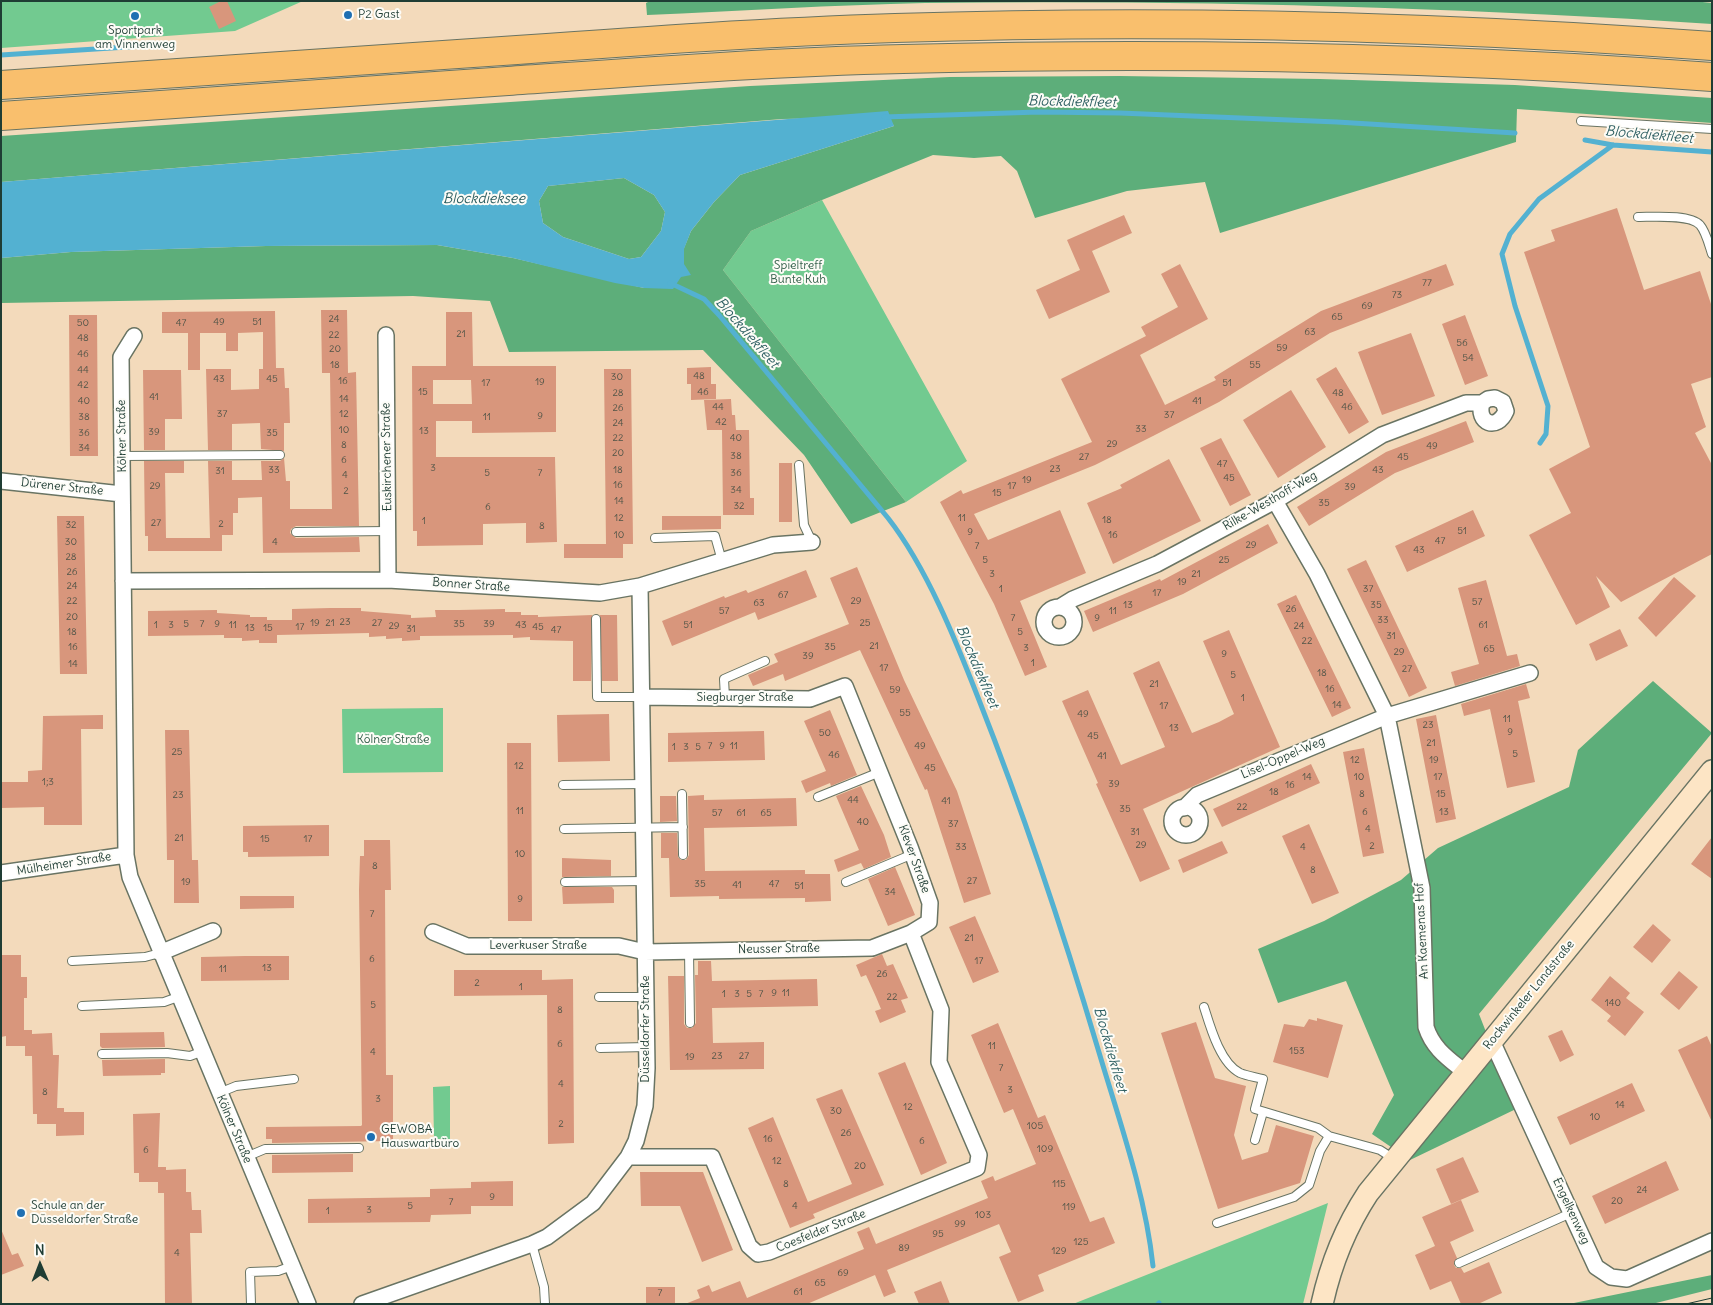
<!DOCTYPE html>
<meta charset="utf-8">
<style>
body{margin:0}
#map{position:relative;width:1713px;height:1305px;overflow:hidden;background:#f3dabb;font-family:Delius,sans-serif}
canvas{display:block}
.frame{position:absolute;inset:0;border:2px solid #1f3d34;pointer-events:none}
.north{position:absolute;left:15px;top:1240px;width:50px;height:50px;-webkit-text-stroke:4px #fdfcf7;paint-order:stroke;rotate:359deg;font-size:14px;font-weight:700;line-height:20px;text-align:center;color:#1f3d34}
.north::after{content:'';display:block;margin:auto;width:18px;height:22px;background:#1f3d34;clip-path:polygon(50% 0,100% 100%,50% 72%,0 100%)}
</style>
<div id="map">
<canvas width="1713" height="1305"></canvas>
<div class="frame"></div>
<div class="north">N</div>
</div>
<script>
const g = document.querySelector('canvas').getContext('2d');
g.lineJoin = 'round';
function paint(path, color) { g.fillStyle = color; g.fill(path, 'evenodd'); }
function stroke(path, color, width, dash) { g.strokeStyle = color; g.lineWidth = width; g.lineCap = dash ? 'butt' : 'round'; g.setLineDash(dash || []); g.stroke(path); }
function label(font, color, halo, rows, align = 'center') {
  g.font = font + ' Delius,sans-serif'; g.lineWidth = 4; g.setLineDash([]); g.textBaseline = 'middle'; g.strokeStyle = halo; g.fillStyle = color; for (const [text, x, y, turn = 0] of rows) {
    g.save(); g.translate(x, y); g.rotate((+turn || 0) * Math.PI / 180); g.textAlign = isNaN(turn) ? turn : align; if (halo) g.strokeText(text, 0, 0); g.fillText(text, 0, 0); g.restore();
  }
}
const green = new Path2D(`
 M1,1H303L235,31L1,48Z
 M822,200L967,461L906,502L723,270L751,231Z
 M443,708V772L343,773L342,709Z
 M450,1086V1139H434L433,1087Z
 M1328,1203L1303,1304H1073Z`);
const forest = new Path2D(`
 M650,1H1693L1712,3V24C1450,7 1188,0 925,3C833,5 740,11 647,15L646,3Z
 M1120,76L1320,79L1515,85L1712,98V123L1517,109L1516,142L1220,233L1205,182L1127,191L1035,218L1017,171L1001,156L974,158L933,155L822,200L751,231L723,270L906,502L851,524L804,455L703,350L509,352L490,301L413,296L1,303V258L71,252L266,246L437,245L513,258L644,288L684,264V248L691,231L714,202L740,175L894,126L888,117L782,119L1,182V136L750,86L950,77Z
 M624,178L654,195L665,212L661,231L641,257L629,259L563,237L543,223L539,201L548,186Z
 M1653,681L1712,733L1479,1014L1516,1109L1410,1160L1372,1134L1394,1095L1346,981L1278,1003L1258,949L1324,921L1401,880L1438,848L1569,787L1578,750Z
 M1712,1275V1289L1652,1304H1569Z`);
const water = new Path2D(`
 M888,111L894,126L740,175L714,202L691,231L684,249V264L691,275L681,277L673,289L644,288L615,283L513,258L437,245L266,246L71,252L1,258V182ZM624,178L654,195L665,212L661,231L641,257L629,259L563,237L543,223L539,201L548,186Z`);
const stream = new Path2D(`
 M1,55L143,46
 M884,117L1039,112L1120,113L1337,122L1515,133
 M1585,140L1613,145L1712,152
 M670,283L704,299L719,315L888,518C927,568 956,641 979,700C1024,814 1063,931 1098,1049C1119,1120 1145,1192 1153,1266
 M1540,443L1546,434L1548,406L1515,306L1502,254L1510,234L1539,199L1613,145
 M1158,1304L1159,1303`);
const building = new Path2D(`
 M221,1H227L236,21L219,29L209,7Z
 M1617,208L1644,290L1700,271L1712,307V377L1691,384L1706,427L1695,433L1712,465V554L1621,602L1596,576L1610,607L1576,625L1529,535L1571,513L1549,469L1590,447L1524,252L1555,241L1551,230Z
 M1124,215L1132,233L1092,251L1110,292L1049,319L1036,290L1080,270L1067,240Z
 M1180,264L1208,319L1140,355L1165,405L1216,380L1214,377L1321,311L1446,264L1454,285L1330,333L1219,402L1153,436L1095,465L974,514L988,540L1060,510L1086,573L1020,601L1047,667L1025,676L994,604L940,502L961,490L963,494L1092,442L1061,379L1146,336L1141,327L1178,307L1161,274Z
 M321,310H347L348,373L356,372L359,526H296L291,529L290,533L296,538L359,537L360,552L263,553L262,497L238,498V513H233V535H222V551H148V536H145L144,461H184V473H165L166,538H210L208,461H232V480H262L261,461H280L284,458L286,481H290V509H332L330,373H322Z
 M275,311L276,368H284L285,388H289L290,423H284V451L261,449L260,423L232,424V450H208L206,369H231V390L259,389V369H263V332L238,333V351H226V333H200V370H188V333H162V312Z
 M446,312H472L473,366H556V432L472,433V421H436V457H555L557,542L526,543V523L483,524V545L417,546V531H413L412,366H446ZM433,380H471L472,404H433Z
 M69,315H97L98,456H70Z
 M1465,315L1488,376L1465,385L1442,324Z
 M1411,333L1435,396L1382,415L1358,352Z
 M711,367V384H716V399L691,400V384H687V368Z
 M1336,367L1369,422L1349,434L1316,379Z
 M604,369H631L633,544H623V558H564V544H606Z
 M143,370H181L182,419H165V450H144Z
 M1291,390L1326,447L1278,478L1243,420Z
 M731,399L732,415H735L736,430H749L750,498H754V515H723L722,430H707L704,400Z
 M1466,421L1474,442L1395,473L1309,526L1297,507L1386,452Z
 M1221,438L1251,495L1230,506L1200,448Z
 M1169,459L1201,521L1113,564L1087,503L1122,488L1120,485Z
 M779,463H792V522H779Z
 M1473,510L1485,536L1407,572L1395,546Z
 M57,516H84L87,674H60Z
 M662,516H721V529L662,530Z
 M1268,524L1278,543L1183,594L1093,632L1084,611L1160,579L1161,581Z
 M1366,560L1427,688L1409,697L1347,569Z
 M857,567L904,680L957,791L991,894L964,903L927,789L925,790L860,650L785,681L783,674L753,686L748,675L778,662L774,654L849,624L830,578Z
 M806,570L817,597L758,620L755,612L672,646L662,621L724,596L725,598L746,590L748,593Z
 M1674,577L1696,596L1656,637L1638,618Z
 M1486,580L1507,656L1517,654L1520,666L1455,686L1451,672L1479,664L1458,588Z
 M1296,595L1351,708L1332,717L1277,604Z
 M330,608H361V611L411,615V618L436,617L435,610H459L505,609V612H521V615H538V617L592,615L591,681H573V641L530,640V637L513,638V635L420,636V640L402,641V638L386,639V636L369,637V633L277,635V643H259V640L242,641V638H224V635L148,636V611L217,610V613L250,615V617H267V620H292V609Z
 M600,615H617L618,681H602Z
 M1620,629L1628,646L1596,661L1589,644Z
 M1229,630L1280,747L1143,809L1170,869L1140,882L1096,784L1098,783L1062,701L1088,690L1121,765L1165,747L1133,673L1159,661L1192,733L1219,722L1234,714L1203,641Z
 M1526,684L1530,698L1518,701L1535,782L1507,788L1490,709L1464,716L1461,704Z
 M830,710L857,775L831,786L830,783L806,793L801,781L826,771L804,721Z
 M609,714L610,761L558,762L557,715Z
 M103,715V729H81L82,825H44V807L1,808V782H28V771L42,770L43,716Z
 M1436,715L1456,819L1436,823L1416,719Z
 M165,730H189L192,860H198L199,903H174V860H167Z
 M764,731L765,760L668,762V733Z
 M507,743H531L532,921H508Z
 M1364,748L1384,853L1363,857L1343,752Z
 M1311,764L1320,783L1222,827L1213,809Z
 M861,786L884,835L891,857L864,869L861,863L838,872L834,860L859,850L836,796Z
 M704,795V800L796,798L797,826L704,828L705,871L805,870V874H830L831,901L805,902V898L719,899V896L670,897L669,858H661V833H677L678,857L681,860H686L689,855L688,796Z
 M660,796H676L677,821L660,822Z
 M1309,824L1339,893L1312,904L1282,836Z
 M329,825V856L248,857V852H243V826Z
 M1712,837V879L1691,864Z
 M364,840H390L391,890H385L386,1075H393V1141L272,1143V1139H266V1127L361,1126L362,1125L359,890L360,856H364Z
 M1222,841L1228,853L1183,873L1178,860Z
 M562,858L611,860V876L562,877Z
 M895,867L915,915L888,926L868,879Z
 M562,887H612L614,890V903L563,904Z
 M240,896H294V908L240,909Z
 M975,916L999,972L973,983L949,927Z
 M1653,924L1671,940L1652,963L1633,947Z
 M882,954L887,966L893,964L908,998L901,1000L906,1012L880,1023L875,1011L881,1009L876,997L866,975L861,977L856,965Z
 M1,955H21V977H27V998H24V1030H32V1034L52,1033L53,1055H59L57,1108H64V1112H84V1135L56,1136V1124H37V1114H33L32,1056H25V1046H6V1036L1,1037Z
 M245,956H289V980L201,981V957Z
 M698,961H711L712,981L817,979L818,1006L712,1008L713,1043L764,1042V1069L670,1070L668,976H684V1024L687,1028H692L696,1023L695,975H698Z
 M454,970H542V980L573,979L574,1143L548,1144L547,995L454,996Z
 M1679,971L1698,987L1679,1010L1660,994Z
 M1610,976L1630,993L1626,998L1644,1012L1625,1036L1607,1021L1611,1016L1591,1000Z
 M1317,1018L1343,1025L1328,1078L1273,1062L1284,1024L1304,1027L1309,1019L1317,1021Z
 M1196,1022L1215,1078L1246,1086L1234,1135L1242,1160L1268,1152L1276,1125L1314,1136L1300,1183L1218,1209L1161,1033Z
 M998,1023L1038,1118L1045,1115L1090,1222L1104,1217L1115,1243L1038,1275L1044,1291L1018,1302L999,1257L1011,1252L999,1224L887,1270L896,1292L884,1297L875,1275L807,1304H685L700,1298L697,1290L709,1285L712,1292L740,1281L747,1298L864,1249L857,1232L869,1227L876,1244L988,1198L981,1181L993,1176L995,1181L1036,1164L1013,1109L1004,1113L971,1035Z
 M1562,1030L1574,1055L1560,1062L1548,1036Z
 M164,1032L165,1047L102,1048L100,1046V1033Z
 M1707,1036L1712,1047V1122L1678,1050Z
 M165,1059V1073H161V1075L103,1076L102,1060Z
 M905,1062L947,1163L921,1175L878,1073Z
 M1632,1083L1645,1111L1570,1145L1557,1117Z
 M842,1089L884,1185L813,1214L815,1218L790,1228L748,1128L773,1117L808,1202L852,1184L816,1099Z
 M160,1113L158,1167H166V1170L186,1169V1192H191L192,1210H201L202,1233H190L192,1304H165L164,1193H158V1182H139V1173H134L133,1114Z
 M353,1154V1172L272,1173V1155Z
 M1463,1157L1479,1192L1451,1204L1436,1169Z
 M1666,1161L1679,1190L1605,1224L1592,1196Z
 M640,1172H703L733,1250L702,1262L680,1206H641Z
 M513,1181V1206H471V1214L431,1215L430,1222L308,1223V1199L430,1197V1189L471,1188V1182Z
 M1461,1200L1474,1231L1450,1242L1457,1258L1454,1265L1456,1268H1461L1464,1273L1489,1262L1502,1293L1478,1304H1461L1451,1281L1430,1290L1415,1255L1435,1246L1422,1217Z
 M1,1229L12,1255L18,1253L24,1266L1,1275Z
 M941,1281L950,1304H919L914,1292Z
 M646,1287H675V1304H646Z`);
const lane = new Path2D(`
 M1581,121L1712,129
 M1638,217C1653,217 1690,214 1700,225C1706,232 1709,245 1712,254
 M122,456L280,455
 M799,465L804,525L812,542
 M296,532L388,531
 M655,538L715,536L722,561
 M596,619L597,697H642
 M725,698L724,679L765,661
 M563,785L643,784
 M682,794L683,855
 M818,797L880,772
 M564,829L683,827
 M565,882L645,881
 M846,882L913,854
 M689,951L690,1023
 M72,961L145,957L160,953
 M599,997H646
 M82,1006L164,1002L178,997
 M1204,1007C1210,1026 1220,1063 1240,1073C1247,1076 1256,1077 1263,1079L1255,1109L1318,1128L1329,1136L1380,1150L1394,1159
 M600,1048L647,1047
 M102,1054L167,1053L190,1056L201,1052
 M219,1093L236,1086L294,1079
 M1255,1140L1263,1112
 M246,1157L265,1149L359,1148
 M1217,1223L1294,1197L1309,1185L1320,1151L1329,1136
 M532,1244L544,1287L545,1304
 M1459,1263L1571,1213
 M251,1304L250,1272L278,1271L292,1266`);
const street = new Path2D(`
 M386,335L388,580
 M134,336L121,357L126,855L130,877L308,1304
 M1,481L122,494
 M1275,501L1317,574L1387,716L1422,888L1426,1027C1433,1049 1449,1059 1466,1073
 M123,581L388,580L600,593L640,586L773,545L812,542
 M1060,607L1073,599L1157,564L1275,501L1382,435L1466,403H1482L1488,399L1495,398L1503,402L1506,411C1497,432 1476,423 1482,403
 M1044 622a15 15 0 1 1 30 0a15 15 0 1 1-30 0Z
 M1172 821a14 14 0 1 1 28 0a14 14 0 1 1-28 0Z
 M1184,808L1197,795L1387,716L1530,673
 M1,873L126,855
 M433,932L467,946H619L645,952L872,948L911,933
 M160,953L213,931
 M1492,1041L1596,1267L1611,1277L1627,1279L1712,1241
 M628,1157H712L749,1246L758,1254L769,1252L977,1168L979,1155L939,1062L941,1010L911,933L929,922L930,903L910,847L845,686L810,699L642,697
 M362,1304L532,1244L547,1237L593,1203L628,1157L636,1141L645,1106L647,1068L640,586`);
const secondary = new Path2D(`
 M1322,1304C1331,1263 1345,1228 1368,1193L1712,771`);
const highway = new Path2D(`
 M1,85C173,73 345,61 517,50C642,41 768,32 895,28C1167,19 1440,26 1712,46
 M1,116C170,105 339,93 508,81C639,72 771,62 903,59C1173,52 1443,57 1712,77`);
const tram = new Path2D(`
 M1686,1304L1712,1298`);
const markers = [
 [348,15,5,"#1f6fb2"],
 [135,16,5,"#1f6fb2"],
 [371,1137,5,"#1f6fb2"],
 [21,1213,5,"#1f6fb2"]
];
const numberNames = [
 ["77",1427,283],
 ["73",1397,295],
 ["69",1367,306],
 ["65",1337,317],
 ["24",334,319],
 ["49",219,322],
 ["51",257,322],
 ["50",83,323],
 ["47",181,323],
 ["63",1310,332],
 ["21",461,334],
 ["22",334,335],
 ["48",83,338],
 ["56",1462,343],
 ["59",1282,348],
 ["20",335,349],
 ["46",83,354],
 ["54",1468,358],
 ["18",335,365],
 ["55",1255,365],
 ["44",83,370],
 ["48",699,376],
 ["30",617,377],
 ["43",219,379],
 ["45",272,379],
 ["16",343,381],
 ["19",540,382],
 ["17",486,383],
 ["51",1227,383],
 ["42",83,385],
 ["15",423,392],
 ["46",703,392],
 ["28",618,393],
 ["48",1338,393],
 ["41",154,397],
 ["14",344,399],
 ["40",84,401],
 ["41",1197,401],
 ["44",718,407],
 ["46",1347,407],
 ["26",618,408],
 ["37",222,414],
 ["12",344,414],
 ["37",1169,415],
 ["9",540,416],
 ["38",84,417],
 ["11",487,417],
 ["42",721,422],
 ["24",618,423],
 ["33",1141,429],
 ["10",344,430],
 ["13",424,431],
 ["39",154,432],
 ["36",84,433],
 ["35",272,433],
 ["22",618,438],
 ["40",736,438],
 ["29",1112,444],
 ["8",344,445],
 ["49",1432,446],
 ["34",84,448],
 ["20",618,453],
 ["38",736,456],
 ["27",1084,457],
 ["45",1403,457],
 ["6",344,460],
 ["47",1222,464],
 ["3",433,468],
 ["23",1055,469],
 ["33",274,470],
 ["18",618,470],
 ["43",1378,470],
 ["31",220,471],
 ["5",487,473],
 ["7",540,473],
 ["36",736,473],
 ["4",345,475],
 ["45",1229,478],
 ["19",1027,480],
 ["16",618,485],
 ["29",155,486],
 ["17",1012,486],
 ["39",1350,487],
 ["34",736,490],
 ["2",346,491],
 ["15",997,493],
 ["14",619,501],
 ["35",1324,503],
 ["32",739,506],
 ["6",488,507],
 ["12",619,518],
 ["11",962,518],
 ["18",1107,520],
 ["1",424,521],
 ["27",156,523],
 ["2",221,524],
 ["32",71,525],
 ["8",542,526],
 ["51",1462,531],
 ["9",970,532],
 ["10",619,535],
 ["16",1113,535],
 ["47",1440,541],
 ["30",71,542],
 ["4",275,542],
 ["29",1251,545],
 ["7",977,546],
 ["43",1419,550],
 ["28",71,557],
 ["5",985,560],
 ["25",1224,560],
 ["26",72,572],
 ["3",992,574],
 ["21",1196,574],
 ["19",1182,582],
 ["24",72,586],
 ["1",1001,589],
 ["37",1368,589],
 ["17",1157,593],
 ["67",783,595],
 ["22",72,601],
 ["29",856,601],
 ["57",1477,602],
 ["63",759,603],
 ["13",1128,605],
 ["35",1376,605],
 ["26",1291,609],
 ["57",724,611],
 ["11",1113,611],
 ["20",72,617],
 ["7",1013,618],
 ["9",1097,618],
 ["33",1383,620],
 ["23",345,622],
 ["19",315,623],
 ["21",330,623],
 ["27",377,623],
 ["25",865,623],
 ["5",186,624],
 ["7",202,624],
 ["9",217,624],
 ["35",459,624],
 ["39",489,624],
 ["1",156,625],
 ["3",171,625],
 ["11",233,625],
 ["43",521,625],
 ["51",688,625],
 ["61",1483,625],
 ["29",394,626],
 ["24",1299,626],
 ["17",300,627],
 ["45",538,627],
 ["13",250,628],
 ["15",268,628],
 ["31",411,629],
 ["47",556,630],
 ["18",72,632],
 ["5",1020,632],
 ["31",1391,636],
 ["22",1307,641],
 ["21",874,646],
 ["16",73,647],
 ["35",830,647],
 ["3",1026,648],
 ["65",1489,649],
 ["29",1399,652],
 ["9",1224,654],
 ["39",808,656],
 ["1",1033,663],
 ["14",73,664],
 ["17",884,668],
 ["27",1407,669],
 ["18",1322,673],
 ["5",1233,675],
 ["21",1154,684],
 ["16",1330,689],
 ["59",895,690],
 ["1",1243,698],
 ["14",1337,705],
 ["17",1164,706],
 ["55",905,713],
 ["49",1083,714],
 ["11",1507,719],
 ["23",1428,725],
 ["13",1174,728],
 ["9",1510,732],
 ["50",825,733],
 ["45",1093,736],
 ["21",1431,743],
 ["7",710,746],
 ["9",722,746],
 ["11",734,746],
 ["49",920,746],
 ["1",674,747],
 ["3",686,747],
 ["5",698,747],
 ["25",177,752],
 ["5",1515,754],
 ["46",834,755],
 ["41",1102,756],
 ["12",1355,760],
 ["19",1434,760],
 ["12",519,766],
 ["45",930,768],
 ["14",1307,777],
 ["10",1359,777],
 ["17",1438,777],
 ["1;3",48,782],
 ["39",1114,784],
 ["16",1290,785],
 ["18",1274,792],
 ["8",1362,794],
 ["15",1441,794],
 ["23",178,795],
 ["44",853,800],
 ["41",946,801],
 ["22",1242,807],
 ["35",1125,809],
 ["11",520,811],
 ["6",1365,812],
 ["13",1444,812],
 ["57",717,813],
 ["61",741,813],
 ["65",766,813],
 ["40",863,822],
 ["37",953,824],
 ["4",1368,829],
 ["31",1135,832],
 ["21",179,838],
 ["15",265,839],
 ["17",308,839],
 ["29",1141,845],
 ["2",1372,846],
 ["33",961,847],
 ["4",1303,847],
 ["10",520,854],
 ["8",375,866],
 ["8",1313,870],
 ["27",972,881],
 ["19",186,882],
 ["35",700,884],
 ["47",774,884],
 ["41",737,885],
 ["51",799,886],
 ["34",890,892],
 ["9",520,899],
 ["7",372,914],
 ["21",969,938],
 ["6",372,959],
 ["17",979,961],
 ["13",267,968],
 ["11",223,969],
 ["26",882,974],
 ["2",477,983],
 ["1",521,987],
 ["9",774,993],
 ["11",786,993],
 ["1",724,994],
 ["3",737,994],
 ["5",749,994],
 ["7",761,994],
 ["22",892,997],
 ["140",1613,1003],
 ["5",373,1005],
 ["8",560,1010],
 ["6",560,1044],
 ["11",992,1046],
 ["153",1297,1051],
 ["4",373,1052],
 ["23",717,1056],
 ["27",744,1056],
 ["19",690,1057],
 ["7",1001,1068],
 ["4",561,1084],
 ["3",1010,1090],
 ["8",45,1092],
 ["3",378,1099],
 ["14",1620,1105],
 ["12",908,1107],
 ["30",836,1111],
 ["10",1595,1117],
 ["2",561,1124],
 ["105",1035,1126],
 ["26",846,1133],
 ["16",768,1139],
 ["6",922,1141],
 ["109",1045,1149],
 ["6",146,1150],
 ["12",777,1161],
 ["20",860,1166],
 ["8",786,1184],
 ["115",1059,1184],
 ["24",1642,1190],
 ["9",492,1197],
 ["20",1617,1201],
 ["7",451,1202],
 ["5",410,1206],
 ["4",795,1206],
 ["119",1069,1207],
 ["3",369,1210],
 ["1",328,1211],
 ["103",983,1215],
 ["99",960,1224],
 ["95",938,1234],
 ["125",1081,1242],
 ["89",904,1248],
 ["129",1059,1251],
 ["4",177,1253],
 ["69",843,1273],
 ["65",820,1283],
 ["61",798,1292],
 ["7",660,1293]
];
const poiNames = [
 ["P2 Gast",358,15],
 ["Sportpark",135,31,"center"],
 ["am Vinnenweg",135,45,"center"],
 ["GEWOBA",381,1130],
 ["Hauswartbüro",381,1144],
 ["Schule an der",31,1206],
 ["Düsseldorfer Straße",31,1220]
];
const parkNames = [
 ["Spieltreff",798,266],
 ["Bunte Kuh",798,280],
 ["Kölner Straße",393,740]
];
const streetNames = [
 ["Kölner Straße",122,436,-91],
 ["Euskirchener Straße",387,457,-91],
 ["Dürener Straße",62,487,6],
 ["Rilke-Westhoff-Weg",1270,501,-30],
 ["Bonner Straße",471,585,4],
 ["Siegburger Straße",745,698],
 ["Lisel-Oppel-Weg",1283,758,-23],
 ["Klever Straße",914,859,70],
 ["Mülheimer Straße",64,864,-9],
 ["An Kaemenas Hof",1422,931,-93],
 ["Leverkuser Straße",538,946],
 ["Neusser Straße",779,949,-1],
 ["Rockwinkeler Landstraße",1529,995,-51],
 ["Düsseldorfer Straße",646,1029,-90],
 ["Kölner Straße",234,1129,67],
 ["Engelkenweg",1571,1211,65],
 ["Coesfelder Straße",821,1231,-22]
];
const waterNames = [
 ["Blockdiekfleet",1072,102,1],
 ["Blockdiekfleet",1649,135,5],
 ["Blockdieksee",484,199],
 ["Blockdiekfleet",747,333,49],
 ["Blockdiekfleet",977,667,67],
 ["Blockdiekfleet",1110,1050,74]
];
paint(green, '#72ca90');
paint(forest, '#5dae7a');
paint(water, '#53b1d1');
stroke(stream, '#53b1d1', 5);
paint(building, '#d8967c');
stroke(lane, '#697463', 10);
stroke(street, '#697463', 18);
stroke(secondary, '#697463', 24);
stroke(highway, '#697463', 30);
stroke(lane, '#fff', 8);
stroke(street, '#fff', 15);
stroke(secondary, '#fde5c5', 21);
stroke(highway, '#f9bf6d', 28);
stroke(tram, '#1f3d34', 1);
for (const [x, y, r, color] of markers) { const dot = new Path2D(); dot.arc(x, y, r, 0, 2 * Math.PI); g.fillStyle = color; g.fill(dot); stroke(dot, '#fdfcf7', 2); }
label('10px', '#4d5346', null, numberNames);
label('12px', '#1f3d34', '#fdfcf7', poiNames, 'left');
label('12px', '#34604b', '#fdfcf7', parkNames);
label('12px', '#1f3d34', '#fdfcf7', streetNames);
label('italic 14px', '#2f6063', '#fdfcf7', waterNames);
</script>
